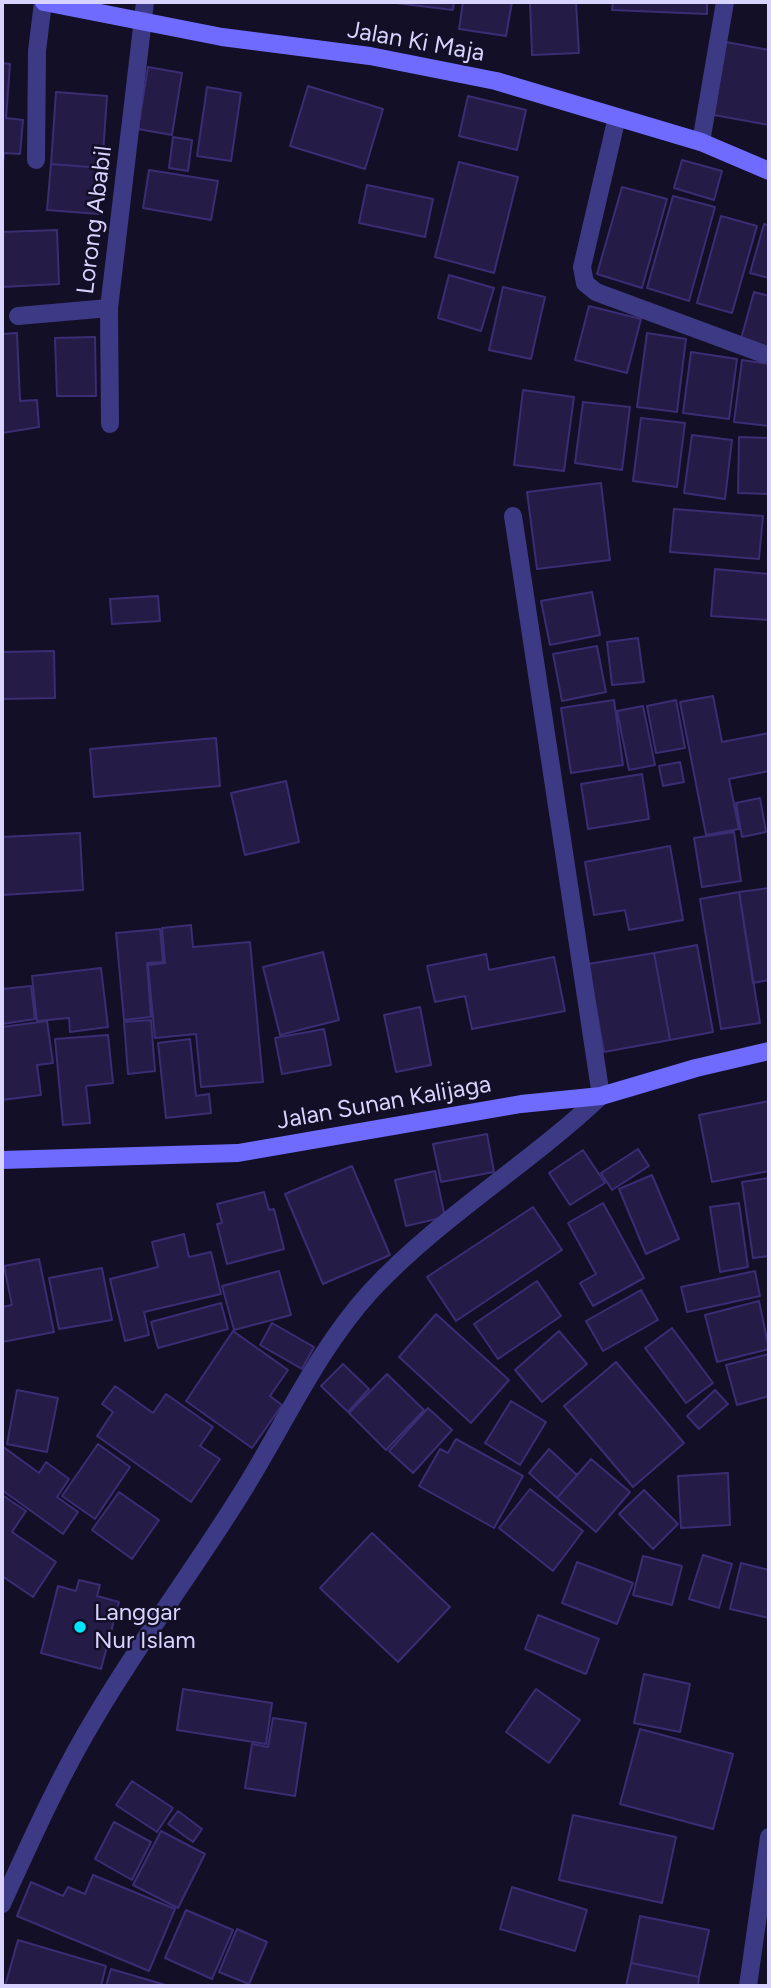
<!DOCTYPE html>
<style>
body{margin:0}
#map{position:relative;width:771px;height:1988px;overflow:hidden;background:#130f26;font-family:Figtree,sans-serif}
canvas{display:block}
.frame{position:absolute;inset:0;border:4px solid #d9d4ff;pointer-events:none}
</style>
<div id="map">
<canvas width="771" height="1988"></canvas>
<div class="frame"></div>
</div>
<script>
const g = document.querySelector('canvas').getContext('2d');
g.lineJoin = 'round';
function paint(path, color) { g.fillStyle = color; g.fill(path, 'evenodd'); }
function stroke(path, color, width, dash) { g.strokeStyle = color; g.lineWidth = width; g.lineCap = dash ? 'butt' : 'round'; g.setLineDash(dash || []); g.stroke(path); }
function label(font, color, halo, rows, align = 'center') {
  g.font = font + ' Figtree,sans-serif'; g.lineWidth = 5; g.setLineDash([]); g.textBaseline = 'middle'; g.strokeStyle = halo; g.fillStyle = color; for (const [text, x, y, turn = 0] of rows) {
    g.save(); g.translate(x, y); g.rotate((+turn || 0) * Math.PI / 180); g.textAlign = isNaN(turn) ? turn : align; if (halo) g.strokeText(text, 0, 0); g.fillText(text, 0, 0); g.restore();
  }
}
const building = new Path2D(`
 M387,2H454L453,10Z
 M463,2H512L506,36L459,29Z
 M530,2H576L579,53L532,55Z
 M613,2H707V14L612,10Z
 M726,42L769,50V125L714,115Z
 M2,63L10,64L6,118L23,120L20,154L4,153L2,172Z
 M148,67L182,73L172,135L138,129Z
 M308,86L383,109L365,169L290,146Z
 M207,87L241,93L231,161L197,156Z
 M56,92L107,96L102,168L51,164Z
 M468,96L526,110L517,150L459,136Z
 M173,137L192,140L188,171L169,168Z
 M682,160L722,171L714,200L674,188Z
 M459,162L518,177L494,273L435,257Z
 M51,164L102,168L99,214L47,210Z
 M149,170L218,181L211,220L143,208Z
 M367,185L433,199L425,237L359,223Z
 M622,187L667,199L642,288L597,274Z
 M673,196L715,207L689,301L647,288Z
 M721,216L757,226L732,313L697,303Z
 M764,224L769,226V278L750,273Z
 M57,230L59,284L2,287V232Z
 M449,275L494,288L481,331L438,318Z
 M503,287L545,297L531,359L489,350Z
 M754,292L769,296V347L741,339Z
 M589,306L641,319L627,373L575,360Z
 M17,333L20,401L37,400L39,427L2,433V334Z
 M647,333L686,339L677,412L637,407Z
 M95,337L96,396H57L55,338Z
 M691,352L737,359L729,419L683,413Z
 M742,360L769,364V426L734,422Z
 M523,390L574,397L564,471L514,465Z
 M583,402L630,407L622,470L575,463Z
 M641,418L685,423L677,487L633,481Z
 M692,435L732,440L725,499L684,493Z
 M739,437L769,438V494L738,493Z
 M601,483L610,560L537,569L527,492Z
 M674,509L763,516L759,559L670,552Z
 M715,569L769,574V620L711,616Z
 M592,592L600,635L550,645L541,601Z
 M158,596L160,621L112,624L110,599Z
 M638,638L644,682L612,685L607,642Z
 M597,646L606,692L562,701L553,654Z
 M54,651L55,698L2,699V652Z
 M713,696L722,742L769,733V771L729,779L739,829L706,835L680,702Z
 M614,700L623,765L571,773L561,708Z
 M676,700L685,748L656,753L647,706Z
 M643,706L655,765L629,770L617,711Z
 M216,738L220,786L94,797L90,749Z
 M680,762L684,782L663,786L659,766Z
 M642,774L649,819L588,829L581,784Z
 M286,781L299,842L245,855L231,793Z
 M760,798L766,832L742,837L736,803Z
 M734,832L741,881L702,887L694,838Z
 M80,833L83,890L2,895V837Z
 M670,846L683,920L629,930L625,910L594,915L585,862Z
 M769,888V980L753,983L739,892Z
 M739,892L760,1023L721,1029L700,899Z
 M191,925L193,947L250,942L263,1082L201,1087L196,1034L155,1038L148,965L165,963L162,928Z
 M160,929L163,962L147,963L151,1017L124,1020L116,933Z
 M697,945L713,1032L670,1040L654,953Z
 M323,952L339,1020L280,1035L263,967Z
 M654,953L670,1040L604,1052L588,964Z
 M486,954L489,970L554,957L565,1011L472,1029L465,996L435,1002L427,966Z
 M101,968L108,1027L70,1032L69,1018L37,1021L32,976Z
 M31,986L35,1019L2,1024V989Z
 M420,1007L431,1065L396,1072L384,1015Z
 M151,1020L155,1071L128,1074L124,1022Z
 M47,1021L53,1063L37,1065L41,1095L2,1100V1027Z
 M324,1029L331,1065L282,1074L275,1038Z
 M108,1035L113,1083L86,1086L90,1123L63,1125L55,1039Z
 M190,1039L196,1096L209,1094L211,1113L166,1118L158,1043Z
 M769,1101V1171L712,1182L699,1115Z
 M487,1134L494,1172L441,1182L433,1144Z
 M638,1149L649,1166L612,1190L601,1173Z
 M583,1150L605,1183L570,1205L549,1173Z
 M352,1166L390,1255L323,1284L285,1194Z
 M435,1171L445,1217L406,1226L395,1180Z
 M652,1175L679,1239L646,1254L619,1189Z
 M769,1178V1256L753,1258L742,1182Z
 M264,1192L269,1210L274,1209L284,1249L227,1264L217,1224L222,1223L217,1204Z
 M603,1203L644,1278L593,1306L580,1283L596,1274L568,1223Z
 M739,1203L748,1267L720,1272L710,1207Z
 M533,1207L562,1250L456,1321L427,1277Z
 M184,1234L189,1257L211,1252L221,1294L144,1312L149,1335L125,1341L110,1279L158,1267L152,1242Z
 M39,1259L54,1332L2,1342V1307L12,1305L4,1266Z
 M102,1268L112,1320L59,1329L49,1278Z
 M279,1271L291,1315L234,1330L222,1286Z
 M755,1271L760,1296L687,1312L681,1287Z
 M537,1281L561,1316L498,1359L474,1324Z
 M641,1290L658,1320L603,1351L586,1321Z
 M759,1301L769,1349L717,1362L705,1315Z
 M221,1303L228,1329L158,1348L151,1322Z
 M436,1314L509,1380L471,1423L399,1357Z
 M272,1323L314,1347L302,1369L260,1345Z
 M672,1328L713,1383L686,1403L645,1348Z
 M233,1331L288,1370L270,1396L282,1405L252,1448L186,1401Z
 M559,1331L587,1364L542,1402L515,1370Z
 M769,1354V1396L737,1405L726,1365Z
 M616,1362L684,1443L633,1487L564,1406Z
 M343,1364L369,1389L348,1412L321,1386Z
 M387,1374L424,1410L386,1450L349,1413Z
 M115,1386L153,1413L166,1394L213,1427L200,1446L220,1459L191,1502L97,1436L113,1412L102,1404Z
 M17,1390L58,1398L47,1452L7,1444Z
 M715,1390L728,1404L699,1429L687,1416Z
 M511,1401L546,1422L520,1465L485,1443Z
 M428,1408L452,1430L413,1473L389,1451Z
 M456,1439L523,1476L494,1528L419,1486L440,1449L448,1453Z
 M98,1444L130,1467L95,1519L62,1496Z
 M2,1446L39,1473L46,1462L69,1479L57,1497L78,1512L63,1534L2,1490Z
 M549,1449L577,1475L557,1498L529,1473Z
 M591,1459L630,1492L596,1532L557,1498Z
 M728,1473L730,1525L681,1528L678,1476Z
 M530,1489L583,1531L553,1571L499,1528Z
 M644,1490L678,1524L653,1549L619,1514Z
 M119,1492L159,1520L132,1559L92,1530Z
 M2,1495L26,1511L12,1532L56,1562L33,1597L2,1576Z
 M372,1533L450,1607L398,1662L320,1588Z
 M703,1555L732,1564L719,1608L689,1599Z
 M643,1556L682,1566L672,1605L633,1595Z
 M577,1562L633,1583L617,1624L562,1603Z
 M741,1563L769,1570V1618L730,1609Z
 M79,1580L100,1585L97,1596L119,1602L101,1669L41,1653L58,1586L76,1591Z
 M538,1615L599,1639L586,1674L525,1649Z
 M644,1674L690,1684L680,1732L634,1723Z
 M183,1689L272,1703L266,1744L177,1730Z
 M536,1689L580,1720L549,1763L506,1732Z
 M273,1718L306,1723L295,1796L245,1788L252,1744L268,1747Z
 M640,1729L733,1754L713,1829L620,1804Z
 M132,1781L173,1808L157,1832L116,1805Z
 M178,1811L202,1829L193,1842L168,1824Z
 M573,1815L676,1837L662,1903L559,1880Z
 M114,1822L151,1842L132,1880L95,1859Z
 M161,1831L205,1854L178,1908L133,1885Z
 M93,1875L175,1909L149,1971L17,1916L31,1882L63,1896L68,1887L85,1894Z
 M512,1887L587,1910L575,1951L500,1929Z
 M186,1910L233,1930L212,1979L165,1958Z
 M640,1916L709,1930L699,1977L631,1963Z
 M237,1929L267,1942L249,1984L219,1972Z
 M18,1940L106,1966L101,1986H5Z
 M631,1963L699,1977L698,1986H626Z
 M111,1969L169,1986H106Z`);
const street = new Path2D(`
 M617,117L582,267L585,283L596,292L764,354
 M701,142L725,2
 M36,160L37,51L43,2
 M18,316L109,308
 M110,424L109,308L145,2
 M2,1904C32,1838 61,1773 99,1711C143,1637 195,1568 241,1494C283,1427 317,1350 371,1291C440,1217 528,1165 601,1096L513,516
 M748,1986L769,1837`);
const secondary = new Path2D(`
 M44,2L222,37L370,56L496,81L701,142L769,171
 M2,1160L238,1153L521,1104L601,1096L696,1068L769,1051`);
const markers = [
 [80,1627,7,"#00e5ff"]
];
const streetNames = [
 ["Jalan Ki Maja",416,42,10],
 ["Lorong Ababil",95,220,-83],
 ["Jalan Sunan Kalijaga",384,1103,-10]
];
const poiNames = [
 ["Langgar",94,1613],
 ["Nur Islam",94,1641]
];
paint(building, '#241b47');
stroke(building, '#3b2d73', 2);
stroke(street, '#3d3a85', 18);
stroke(secondary, '#6f6bff', 18);
for (const [x, y, r, color] of markers) { const dot = new Path2D(); dot.arc(x, y, r, 0, 2 * Math.PI); g.fillStyle = color; g.fill(dot); stroke(dot, '#130f26', 2.5); }
label('24px', '#d9d4ff', '#130f26', streetNames);
label('24px', '#d9d4ff', '#130f26', poiNames, 'left');
</script>
